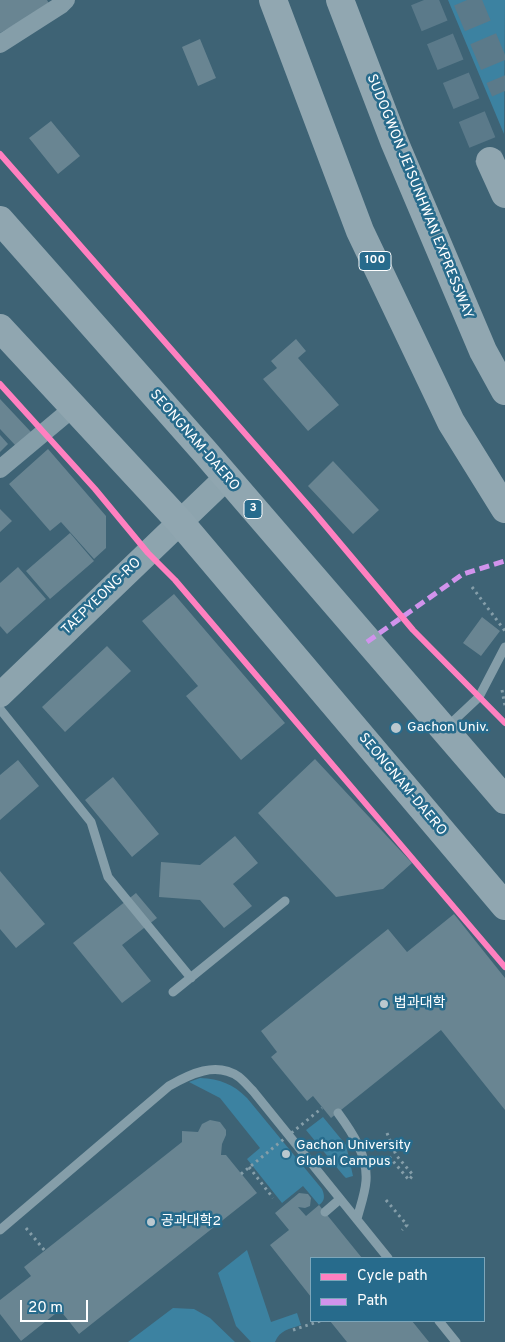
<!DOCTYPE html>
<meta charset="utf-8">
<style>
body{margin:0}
#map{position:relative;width:505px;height:1342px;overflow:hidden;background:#3e6375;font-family:Overpass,sans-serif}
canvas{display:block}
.legend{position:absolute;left:310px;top:1257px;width:175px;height:65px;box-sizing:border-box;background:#276b8c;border:1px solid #7da6ba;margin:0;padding:6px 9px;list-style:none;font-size:15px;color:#fff}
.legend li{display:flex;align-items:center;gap:10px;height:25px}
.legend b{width:25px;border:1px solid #7da6ba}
.scale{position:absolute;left:20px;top:1300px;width:68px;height:22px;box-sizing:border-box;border:2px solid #fff;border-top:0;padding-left:6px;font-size:15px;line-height:18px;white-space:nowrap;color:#fff;-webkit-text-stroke:4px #276b8c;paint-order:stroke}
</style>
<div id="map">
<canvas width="505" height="1342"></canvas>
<ul class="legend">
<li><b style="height:6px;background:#ff80c0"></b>Cycle path</li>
<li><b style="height:6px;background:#d193ec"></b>Path</li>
</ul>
<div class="scale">20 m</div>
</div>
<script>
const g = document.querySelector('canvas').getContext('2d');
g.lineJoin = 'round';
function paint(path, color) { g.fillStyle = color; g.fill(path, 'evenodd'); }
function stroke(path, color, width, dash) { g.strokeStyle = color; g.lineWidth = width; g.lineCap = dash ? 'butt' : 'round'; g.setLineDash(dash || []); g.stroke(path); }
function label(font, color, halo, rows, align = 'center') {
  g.font = font + ' Overpass,"Noto Sans KR",sans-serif'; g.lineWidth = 5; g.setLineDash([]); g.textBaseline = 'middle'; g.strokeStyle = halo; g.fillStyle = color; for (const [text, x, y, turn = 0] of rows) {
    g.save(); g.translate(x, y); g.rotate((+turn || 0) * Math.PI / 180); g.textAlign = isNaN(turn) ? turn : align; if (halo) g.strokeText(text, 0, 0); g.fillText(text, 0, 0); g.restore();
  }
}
const green = new Path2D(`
 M448,0H505L504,134Z
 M200,1078C220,1079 233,1084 247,1098L322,1189C325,1196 325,1201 319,1205L303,1186L282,1203L247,1159L260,1148L220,1098L189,1082Z
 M323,1117L346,1145L353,1176L346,1178L343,1175L306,1130Z
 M247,1250L271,1322L297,1313L301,1325C289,1329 280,1330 275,1342H251L236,1326L218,1273Z
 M173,1308L194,1309L210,1318L235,1342H128Z`);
const building = new Path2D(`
 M0,0H47L50,5L0,33Z
 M200,39L216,78L198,86L182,47Z
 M51,121L80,156L58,174L29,138Z
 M296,339L306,351L298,358L339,405L308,431L263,379L277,368L271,361Z
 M0,399L31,432L16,446L0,429Z
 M0,435L8,444L0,452Z
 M48,449L106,516V548L94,559L61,522L50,531L9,484Z
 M333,461L379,510L353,534L308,486Z
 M0,509L12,521L0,532Z
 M70,533L94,561L50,599L26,571Z
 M18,567L46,599L7,634L0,626V583Z
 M174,594L285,723L241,760L186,696L198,686L142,621Z
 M482,617L500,631L481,656L463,643Z
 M107,646L131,671L65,732L42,707Z
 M315,759L412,863L383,889L336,897L258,813Z
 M18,760L39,786L0,820V775Z
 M113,777L159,834L132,857L85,800Z
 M235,836L258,863L233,884L252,906L224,928L200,900L159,897L161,862L200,865Z
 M0,871L45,924L16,948L0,929Z
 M136,893L157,918L122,945L151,981L122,1003L73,943Z
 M454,914L505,978V1110L441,1030L331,1118L313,1096L307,1101L271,1057L277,1052L261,1031L388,929L407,952Z
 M210,1120L220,1122L226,1130V1135L222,1144L221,1155H226L257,1193L79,1334L60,1310L21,1341L0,1314V1300L31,1276L24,1267L182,1142V1131L198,1132L202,1124Z
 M299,1193L308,1194L311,1198L310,1206L305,1208L298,1207L306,1216L319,1205L362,1258H311V1297L270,1245L289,1230L275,1213Z
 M330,1321H412L429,1342H347Z`);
const trunkTunnel = new Path2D(`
 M424,0L490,161
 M467,0L505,91`);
const path = new Path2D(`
 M472,587L505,631
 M502,690L505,706
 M387,1133L396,1155L413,1175L409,1180L387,1154
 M400,1142L404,1139
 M249,1167L273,1198
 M386,1200L407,1225L402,1230
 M26,1228L45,1251
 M293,1330L320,1321`);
const service = new Path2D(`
 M0,709L91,822L108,877L191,978
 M446,728L479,697L505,647
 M173,992L285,901
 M338,1113C352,1132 368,1156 366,1181C365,1194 360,1207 357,1219
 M325,1212L340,1199
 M0,1230L169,1086C190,1074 216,1061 239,1077C244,1081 249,1087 253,1091L388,1258
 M439,1321L456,1342`);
const minor = new Path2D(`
 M0,44L61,5L66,0
 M0,469L73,408`);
const secondary = new Path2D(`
 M0,695L226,478`);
const primary = new Path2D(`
 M0,220L205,452L505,800
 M0,328L180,522L505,906`);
const trunk = new Path2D(`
 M490,161L505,194`);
const motorway = new Path2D(`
 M273,0L360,231L451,422L505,509
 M340,0L394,141L483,351L505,391`);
const pathBridge = new Path2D(`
 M241,1174L322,1108`);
const quiet = new Path2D(`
 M367,642L463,574L505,561`);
const cycleway = new Path2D(`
 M0,154L313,511L413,630L505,723
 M0,384L95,489L148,553L175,580L505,967`);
const markers = [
 [396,728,6,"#bbc8cf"],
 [384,1004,5,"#bbc8cf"],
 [286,1154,5,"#bbc8cf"],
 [151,1222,5,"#bbc8cf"]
];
const shields = [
 [375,261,32],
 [253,509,18]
];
const shieldNames = [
 ["100",375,261],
 ["3",253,509]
];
const streetNames = [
 ["SUDOGWON JE1SUNHWAN EXPRESSWAY",419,197,68],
 ["SEONGNAM-DAERO",194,441,49],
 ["TAEPYEONG-RO",102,597,-44],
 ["SEONGNAM-DAERO",402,785,50]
];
const poiNames = [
 ["Gachon Univ.",407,728],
 ["법과대학",394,1004],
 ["Gachon University",296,1146],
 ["Global Campus",296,1162],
 ["공과대학2",161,1222]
];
paint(green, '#3c82a1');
paint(building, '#698592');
stroke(trunkTunnel, '#5b7a8a', 28, [28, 14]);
stroke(path, '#859ea9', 3, [2.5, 4]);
stroke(service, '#859ea9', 9);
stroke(minor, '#859ea9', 18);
stroke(secondary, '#8da4ae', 25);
stroke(primary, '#90a6b0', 28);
stroke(trunk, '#90a6b0', 28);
stroke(motorway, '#91a7b1', 28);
stroke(pathBridge, '#859ea9', 3, [2.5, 4]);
stroke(quiet, '#d193ec', 5, [10, 5]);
stroke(cycleway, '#ff80c0', 6);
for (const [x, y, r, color] of markers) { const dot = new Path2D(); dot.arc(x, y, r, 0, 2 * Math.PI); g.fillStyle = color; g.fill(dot); stroke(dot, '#276b8c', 2); }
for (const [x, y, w] of shields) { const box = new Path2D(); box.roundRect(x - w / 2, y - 9.5, w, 19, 4); g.fillStyle = '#276b8c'; g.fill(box); stroke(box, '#fff', 1); }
label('bold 12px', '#fff', null, shieldNames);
label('14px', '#fff', '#276b8c', streetNames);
label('14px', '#fff', '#276b8c', poiNames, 'left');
</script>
